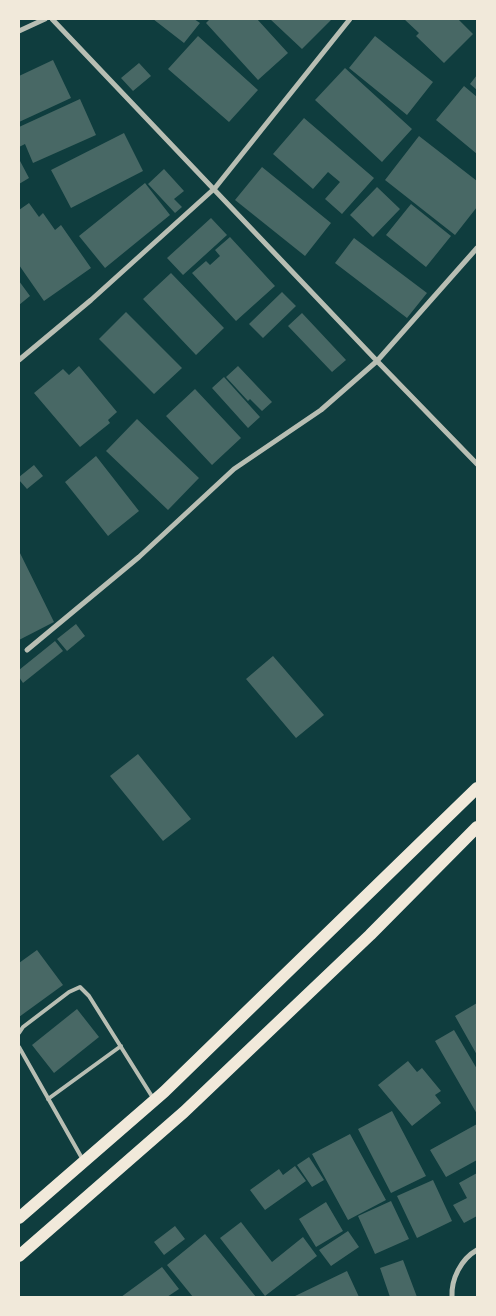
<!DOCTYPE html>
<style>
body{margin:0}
#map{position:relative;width:496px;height:1316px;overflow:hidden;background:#0f3d3e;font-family:"Archivo Narrow",sans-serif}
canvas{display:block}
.frame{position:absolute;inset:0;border:20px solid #f1e9da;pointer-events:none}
</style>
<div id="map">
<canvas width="496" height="1316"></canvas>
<div class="frame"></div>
</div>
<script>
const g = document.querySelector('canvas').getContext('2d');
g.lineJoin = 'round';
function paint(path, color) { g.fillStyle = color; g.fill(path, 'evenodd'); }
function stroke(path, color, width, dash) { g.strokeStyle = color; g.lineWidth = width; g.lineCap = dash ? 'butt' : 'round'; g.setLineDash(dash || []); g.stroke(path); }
const building = new Path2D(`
 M153,19H194L200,23L184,43Z
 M210,19H257L288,53L258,80L206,23Z
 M270,19H332L302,49Z
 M404,19H458L473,34L444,63L416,36L419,33Z
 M198,36L258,90L229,122L168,69Z
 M375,36L433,82L407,115L349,68Z
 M53,60L71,98L19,122V76Z
 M139,63L151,76L133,91L121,78Z
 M345,68L412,129L382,162L315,100Z
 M477,75V90L470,84Z
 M464,86L477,97V154L436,120Z
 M80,99L96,135L33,163L25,144L19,147V127Z
 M304,118L374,178L342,214L325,199L340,182L328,172L313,189L273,154Z
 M124,133L143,171L71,208L51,170Z
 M419,136L477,181V207L455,235L385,180Z
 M19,159L29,178L19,184Z
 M262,167L331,223L305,256L235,200Z
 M164,169L184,191L174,199L182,207L175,213L148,184Z
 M145,183L170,215L105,268L79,236Z
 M377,187L400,209L373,237L350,215Z
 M29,203L39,217L43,213L55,230L61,225L91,268L44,301L19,265V210Z
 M411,204L451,236L426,267L386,235Z
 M211,218L227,235L183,275L167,258Z
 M230,237L275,286L236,321L192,273L206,261L210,265L220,256L215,250Z
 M354,238L427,293L407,318L335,263Z
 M171,273L224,328L196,355L143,299Z
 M19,281L30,296L19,305Z
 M282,292L296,306L263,338L249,324Z
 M126,312L182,368L154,394L99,339Z
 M302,313L346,360L332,372L288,326Z
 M79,366L117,412L108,420L110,423L80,447L34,393L63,369L69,375Z
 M238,366L272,402L262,411L250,399L248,401L226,377Z
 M224,377L260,417L248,428L212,388Z
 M195,389L241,438L212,465L166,416Z
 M137,419L199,478L168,510L106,451Z
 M96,456L139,511L108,536L65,482Z
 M34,465L43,476L27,489L19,480V477Z
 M19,551L54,622L19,640Z
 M76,624L85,636L67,651L57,639Z
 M55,641L63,651L23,683L19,677V670Z
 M273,656L324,715L296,738L246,679Z
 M138,754L191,819L163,841L110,776Z
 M37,950L63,985L19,1017V963Z
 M477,1003V1055L455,1016Z
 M77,1009L99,1037L54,1073L32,1045Z
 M454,1030L477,1069V1114L435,1041Z
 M408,1061L417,1072L422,1068L441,1091L435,1095L441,1103L412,1126L378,1085Z
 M392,1111L426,1176L391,1193L358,1129Z
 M477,1124V1160L446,1177L430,1150Z
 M350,1134L386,1200L348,1220L312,1154Z
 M309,1157L324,1180L312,1187L297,1165Z
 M295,1166L306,1181L265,1210L250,1190L279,1169L283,1175Z
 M477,1173V1216L464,1223L453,1205L467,1198L459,1183Z
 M433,1180L452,1221L417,1238L397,1196Z
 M391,1201L409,1239L375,1254L358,1216Z
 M326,1202L343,1231L316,1247L299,1219Z
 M241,1222L272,1262L303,1237L317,1256L265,1296L220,1238Z
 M175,1226L185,1239L164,1255L154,1242Z
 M348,1231L359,1247L331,1266L319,1250Z
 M205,1234L256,1297H193L167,1265Z
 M403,1260L417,1297H390L380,1268Z
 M162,1267L179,1289L167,1297H121Z
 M347,1271L359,1297H293Z`);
const service = new Path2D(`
 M19,1033L23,1027L69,992L80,987L89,996L153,1098
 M19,1047L83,1160
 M48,1099L121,1046`);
const minor = new Path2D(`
 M52,19L377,361L477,464
 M19,31L45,19
 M19,360L91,300L215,188L350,19
 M27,650L139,557L234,469L321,410L377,361L477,248
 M452,1297C451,1279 461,1259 477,1250`);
const primary = new Path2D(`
 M19,1218L164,1092L477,788
 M19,1256L184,1112L370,935L477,827`);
paint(building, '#486865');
stroke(service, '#b8beb3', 4);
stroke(minor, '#b8beb3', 5);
stroke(primary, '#f1e9da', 12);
</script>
